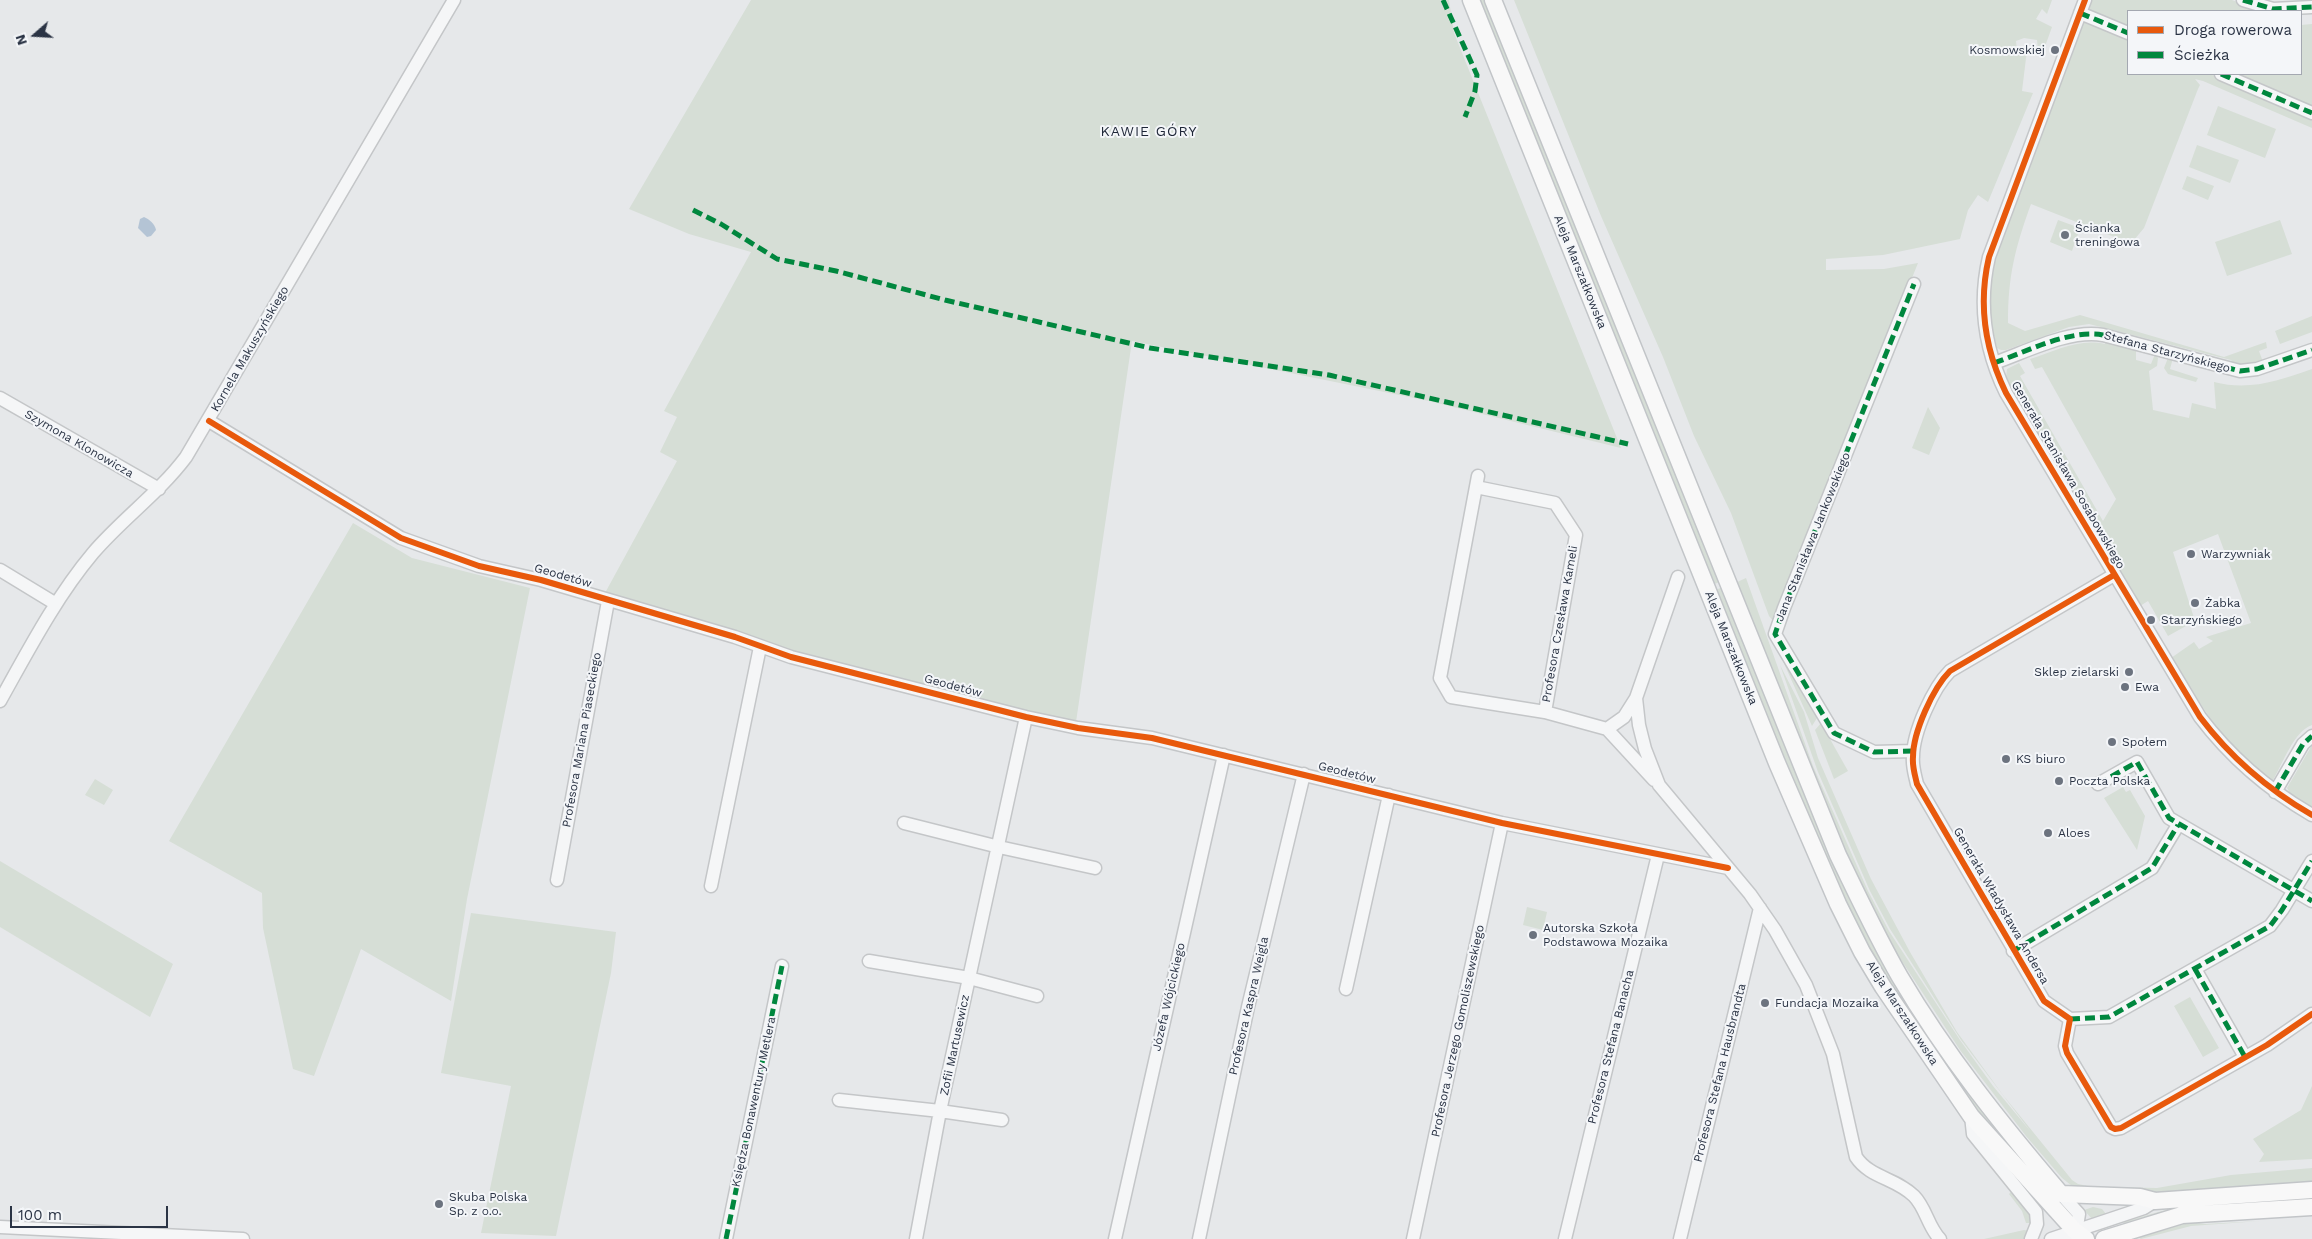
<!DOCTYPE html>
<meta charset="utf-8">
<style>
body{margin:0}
#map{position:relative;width:2312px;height:1239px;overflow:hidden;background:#e6e8ea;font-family:"Work Sans",sans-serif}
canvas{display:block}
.legend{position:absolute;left:2127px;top:10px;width:175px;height:65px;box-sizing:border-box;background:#f4f6f9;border:1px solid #a4a8b1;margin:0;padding:6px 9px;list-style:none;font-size:15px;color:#2b3445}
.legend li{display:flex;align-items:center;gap:10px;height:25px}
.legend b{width:25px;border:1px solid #a4a8b1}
.north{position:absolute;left:10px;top:10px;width:50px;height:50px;-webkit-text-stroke:4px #f4f6f9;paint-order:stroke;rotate:251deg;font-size:14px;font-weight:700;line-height:20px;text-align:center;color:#2b3445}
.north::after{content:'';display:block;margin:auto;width:18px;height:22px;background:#2b3445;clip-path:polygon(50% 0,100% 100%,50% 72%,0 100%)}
.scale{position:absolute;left:10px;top:1206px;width:158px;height:22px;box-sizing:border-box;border:2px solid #2b3445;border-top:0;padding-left:6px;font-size:15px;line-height:18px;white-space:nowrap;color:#2b3445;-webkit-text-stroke:4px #f4f6f9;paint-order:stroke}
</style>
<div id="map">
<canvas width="2312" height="1239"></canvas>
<ul class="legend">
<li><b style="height:6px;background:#e8590c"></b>Droga rowerowa</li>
<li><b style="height:6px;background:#00873e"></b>Ścieżka</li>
</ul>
<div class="north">N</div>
<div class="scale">100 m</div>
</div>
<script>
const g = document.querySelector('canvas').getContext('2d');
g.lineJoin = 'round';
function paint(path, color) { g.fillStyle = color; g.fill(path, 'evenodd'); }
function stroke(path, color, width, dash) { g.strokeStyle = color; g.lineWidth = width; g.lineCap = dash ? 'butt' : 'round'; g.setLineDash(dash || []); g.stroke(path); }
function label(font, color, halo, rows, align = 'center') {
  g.font = font + ' "Work Sans",sans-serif'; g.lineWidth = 4; g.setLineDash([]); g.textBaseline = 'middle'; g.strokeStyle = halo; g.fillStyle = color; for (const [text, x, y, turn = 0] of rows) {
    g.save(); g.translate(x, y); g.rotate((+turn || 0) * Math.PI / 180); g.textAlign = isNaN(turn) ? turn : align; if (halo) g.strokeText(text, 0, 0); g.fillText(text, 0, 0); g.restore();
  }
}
const green = new Path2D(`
 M751,0H1449L1454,33L1621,448L1429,401L1132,341L1076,722L839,665L605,593L677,461L660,452L677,417L664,411L751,252L689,234L629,209Z
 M1477,0H1487L1720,582L1711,585Z
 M1514,0H2052L2047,14L2042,9L2036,19L2052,27L2043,52L2038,50L2037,40L2024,38L2016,41L2017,51L2027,50L2022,91L2033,93L1988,202L1978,195L1968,210L1960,239L1883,255L1826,259V270L1884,269L1918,263L1774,622L1769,616L1731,513L1694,436L1663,357L1601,216Z
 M2092,0H2232L2260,11H2128V30L2087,12Z
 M2084,19L2128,38V74H2210L2312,118V128L2203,81L2195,79L2200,85L2198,89L2144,228L2134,240H2122L2031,204C2015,248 2008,276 2008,323L2025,331L2080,315L2224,357L2266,342L2267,348L2259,351L2263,362L2235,365L2231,360L2089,324L2069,327L2006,350H2001L1997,348L1991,323L1990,292L1998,245Z
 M2312,24V110L2228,74H2301V25Z
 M2218,106L2276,129L2265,158L2207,135Z
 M2197,145L2239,160L2230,183L2189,167Z
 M2187,176L2214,186L2208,200L2182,189Z
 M2058,220L2080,228L2072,251L2050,242Z
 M2280,220L2292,254L2227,276L2215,242Z
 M2312,316V332L2280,344L2275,331Z
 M2106,341L2136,349V360L2151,364L2155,354L2158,358L2157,366L2149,371L2153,410L2189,418L2192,403L2216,409L2214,382C2249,391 2278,381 2312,369V725C2294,731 2283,763 2273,780L2268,779L2232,746L2215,726L2171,658L2194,642L2199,649L2213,641L2206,637L2251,623L2218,534L2173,552L2195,621L2168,636L2148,601L2140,606L2022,408L2006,377L2007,369L2019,363L2025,373L2020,376L2103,521L2116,499L2042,367L2035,369L2030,359C2055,351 2079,338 2105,344Z
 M2168,358H2173L2170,369L2198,378L2196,382L2168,374L2164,368Z
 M1928,407L1940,428L1929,455L1912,448Z
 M353,523L412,558L530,588L467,899L451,1001L361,949L314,1076L293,1069L263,928L262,893L169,841Z
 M1746,578L1813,766L1868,891L1889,931L1960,1040L1993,1086L2031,1132L1961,1040L1890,929L1870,891L1818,772L1780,665L1804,712L1818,758L1871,879L1910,952L1957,1032L2003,1095L2072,1180L2078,1184L2093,1187V1192L2072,1186L2062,1178L2026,1136L1960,1050L1892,946L1864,896L1735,583Z
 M1723,587L1865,924L2069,1210L2065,1212L1990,1127L1935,1052L1914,1023L1848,914L1713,591Z
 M1778,650L1817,718L1812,726Z
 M1821,723L1848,771L1834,779L1815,730Z
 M2312,745V807L2291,795L2287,788Z
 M95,779L113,790L104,805L85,795Z
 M2123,787L2126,792L2130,790L2145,816L2137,850L2104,798Z
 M0,861L173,964L150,1017L0,927Z
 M1527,907L1547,912L1543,930L1523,925Z
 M471,913L616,932L611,973L556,1236L481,1233L511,1086L441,1073Z
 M2190,997L2219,1048L2203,1057L2174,1006Z
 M2312,1086V1159L2259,1162L2264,1154L2253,1139L2301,1110Z
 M2312,1168V1184L2163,1193L2108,1191V1187L2157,1188L2231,1175Z
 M2014,1189L2032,1213V1223H2026L2022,1211L2009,1194Z
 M2277,1199L2267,1204L2127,1225L2123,1222L2176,1207Z
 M2093,1207L2102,1209L2107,1215L2092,1219L2084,1210Z
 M2260,1221L2191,1226L2141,1239L2133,1235L2152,1229L2189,1222L2205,1224Z
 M2024,1230L2030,1231L2024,1239H1984Z`);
const water = new Path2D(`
 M144,217C149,219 155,224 156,230L151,236L147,237L138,228L140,219Z`);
const minor = new Path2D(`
 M2085,0L1989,257C1978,304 1985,350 2006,393L2200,717C2231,758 2267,789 2312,815
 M2243,0L2273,9L2312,7
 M2080,13L2128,33
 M2221,74L2312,113
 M1994,363C2026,352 2069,329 2103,335L2240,371L2257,369L2312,350
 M0,398L159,489
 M209,421L401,538L479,566L541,580L735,637L791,657L1026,717L1078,728L1152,738L1502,823L1728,868
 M1478,476L1440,678L1451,697L1545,712L1607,729L1654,780
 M1476,487L1555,503L1576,535L1545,712
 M0,570L56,604
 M2114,575L1950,671C1933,688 1913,732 1913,757C1912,766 1915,775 1917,784L2044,1001L2070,1019L2065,1046L2067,1053L2111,1127L2115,1129L2121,1128L2267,1045L2312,1014
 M1678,577L1636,698L1639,725L1645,749L1659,785L1750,894L1775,930L1806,985L1833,1054L1856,1157C1870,1178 1896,1178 1914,1196C1926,1208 1928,1227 1940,1239
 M0,701C28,651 56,597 93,553C122,519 159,493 186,457L454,0
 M1607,729L1624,717L1636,698
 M1913,751L1874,752L1834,733L1775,634L1784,608L1914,284
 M2098,784L2137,762L2169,818L2312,901
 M2275,792L2303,744L2312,736
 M904,823L999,847L1095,868
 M557,880L608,601
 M711,886L760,647
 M2013,951L2152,868L2178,825
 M869,961L969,978L1037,996
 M2195,969L2245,1057
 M1346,989L1389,795
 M2070,1019L2109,1017L2270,926L2282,910L2312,861
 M839,1100L940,1111L1002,1120
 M1971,1116L1973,1134L2036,1212L2037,1224L2031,1239
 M2061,1194L2079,1214L2077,1226L2072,1236
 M0,1227L243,1239
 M726,1239L782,966
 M916,1239L940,1111L1026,717
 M1115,1239L1224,755
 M1199,1239L1248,1007L1304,774
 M1413,1239L1502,823
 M1565,1239L1658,855
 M1680,1239L1760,908
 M2051,1239L2144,1208L2155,1201`);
const major = new Path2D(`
 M1471,0L1777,763L1838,904L1862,952L1883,987L1971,1116L2075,1231L2086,1239
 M1493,0L1838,855C1858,896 1877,937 1900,977C1946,1055 2002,1125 2061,1194L2140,1197L2155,1201L2312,1190
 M2104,1239L2182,1215L2312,1207`);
const quiet = new Path2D(`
 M1443,0L1477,75L1475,91L1465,117
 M2243,0L2273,9L2312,7
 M2080,13L2128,33
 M2221,74L2312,113
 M693,210L721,224L777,259L836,271L945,300L1150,348L1329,375L1628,444
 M1994,363C2026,352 2069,329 2103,335L2240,371L2257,369L2312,350
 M1913,751L1874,752L1834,733L1775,634L1784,608L1914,284
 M2098,784L2137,762L2169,818L2312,901
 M2275,792L2303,744L2312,736
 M2013,951L2152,868L2178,825
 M2195,969L2245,1057
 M2070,1019L2109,1017L2270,926L2282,910L2312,861
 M726,1239L782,966`);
const cycleway = new Path2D(`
 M2085,0L1989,257C1978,304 1985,350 2006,393L2200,717C2231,758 2267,789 2312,815
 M209,421L401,538L479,566L541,580L735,637L791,657L1026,717L1078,728L1152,738L1502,823L1728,868
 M2114,575L1950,671C1933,688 1913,732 1913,757C1912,766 1915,775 1917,784L2044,1001L2070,1019L2065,1046L2067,1053L2111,1127L2115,1129L2121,1128L2267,1045L2312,1014`);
const markers = [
 [2055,50,5,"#6c737f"],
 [2065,235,5,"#6c737f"],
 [2191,554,5,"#6c737f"],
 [2195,603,5,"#6c737f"],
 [2151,620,5,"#6c737f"],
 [2129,672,5,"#6c737f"],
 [2125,687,5,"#6c737f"],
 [2112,742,5,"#6c737f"],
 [2006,759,5,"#6c737f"],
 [2059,781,5,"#6c737f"],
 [2048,833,5,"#6c737f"],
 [1533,935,5,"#6c737f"],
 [1765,1003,5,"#6c737f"],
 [439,1204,5,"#6c737f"]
];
const poiNames = [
 ["Kosmowskiej",2045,50,"right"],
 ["Ścianka",2075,228],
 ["treningowa",2075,242],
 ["Warzywniak",2201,554],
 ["Żabka",2205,603],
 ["Starzyńskiego",2161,620],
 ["Sklep zielarski",2119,672,"right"],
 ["Ewa",2135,687],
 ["Społem",2122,742],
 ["KS biuro",2016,759],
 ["Poczta Polska",2069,781],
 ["Aloes",2058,833],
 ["Autorska Szkoła",1543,928],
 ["Podstawowa Mozaika",1543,942],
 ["Fundacja Mozaika",1775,1003],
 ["Skuba Polska",449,1197],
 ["Sp. z o.o.",449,1211]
];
const streetNames = [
 ["Aleja Marszałkowska",1580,272,68],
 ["Kornela Makuszyńskiego",250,349,-60],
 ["Stefana Starzyńskiego",2167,352,15],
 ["Szymona Klonowicza",79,444,30],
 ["Generała Stanisława Sosabowskiego",2068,475,60],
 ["Jana Stanisława Jankowskiego",1813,537,-68],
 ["Geodetów",563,576,16],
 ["Profesora Czesława Kameli",1560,624,-80],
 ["Aleja Marszałkowska",1731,648,68],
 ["Geodetów",953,686,15],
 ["Profesora Mariana Piaseckiego",582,740,-80],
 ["Geodetów",1347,773,14],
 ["Generała Władysława Andersa",2001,906,60],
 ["Józefa Wójcickiego",1169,997,-77],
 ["Profesora Kaspra Weigla",1249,1006,-77],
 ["Aleja Marszałkowska",1902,1013,57],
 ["Profesora Jerzego Gomoliszewskiego",1458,1031,-78],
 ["Zofii Martusewicz",955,1045,-78],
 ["Profesora Stefana Banacha",1611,1047,-76],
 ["Profesora Stefana Hausbrandta",1720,1073,-76],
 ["Księdza Bonawentury Metlera",754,1102,-78]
];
const neighbourhoodNames = [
 ["KAWIE GÓRY",1149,132]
];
paint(green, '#d6ded6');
paint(water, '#b4c4d5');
stroke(minor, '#c4c6c8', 15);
stroke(major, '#c2c5c8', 19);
stroke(minor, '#f5f6f7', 12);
stroke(major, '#f8f8f8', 16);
stroke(quiet, '#00873e', 5, [10, 5]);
stroke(cycleway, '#e8590c', 6);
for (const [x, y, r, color] of markers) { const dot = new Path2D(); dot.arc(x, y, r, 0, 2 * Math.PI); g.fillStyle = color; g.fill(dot); stroke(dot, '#f4f6f9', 2); }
label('12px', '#2b3445', '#f4f6f9', poiNames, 'left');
label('12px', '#2b3445', '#f4f6f9', streetNames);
g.letterSpacing = '1px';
label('14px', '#1d2536', '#f4f6f9', neighbourhoodNames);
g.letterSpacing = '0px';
</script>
